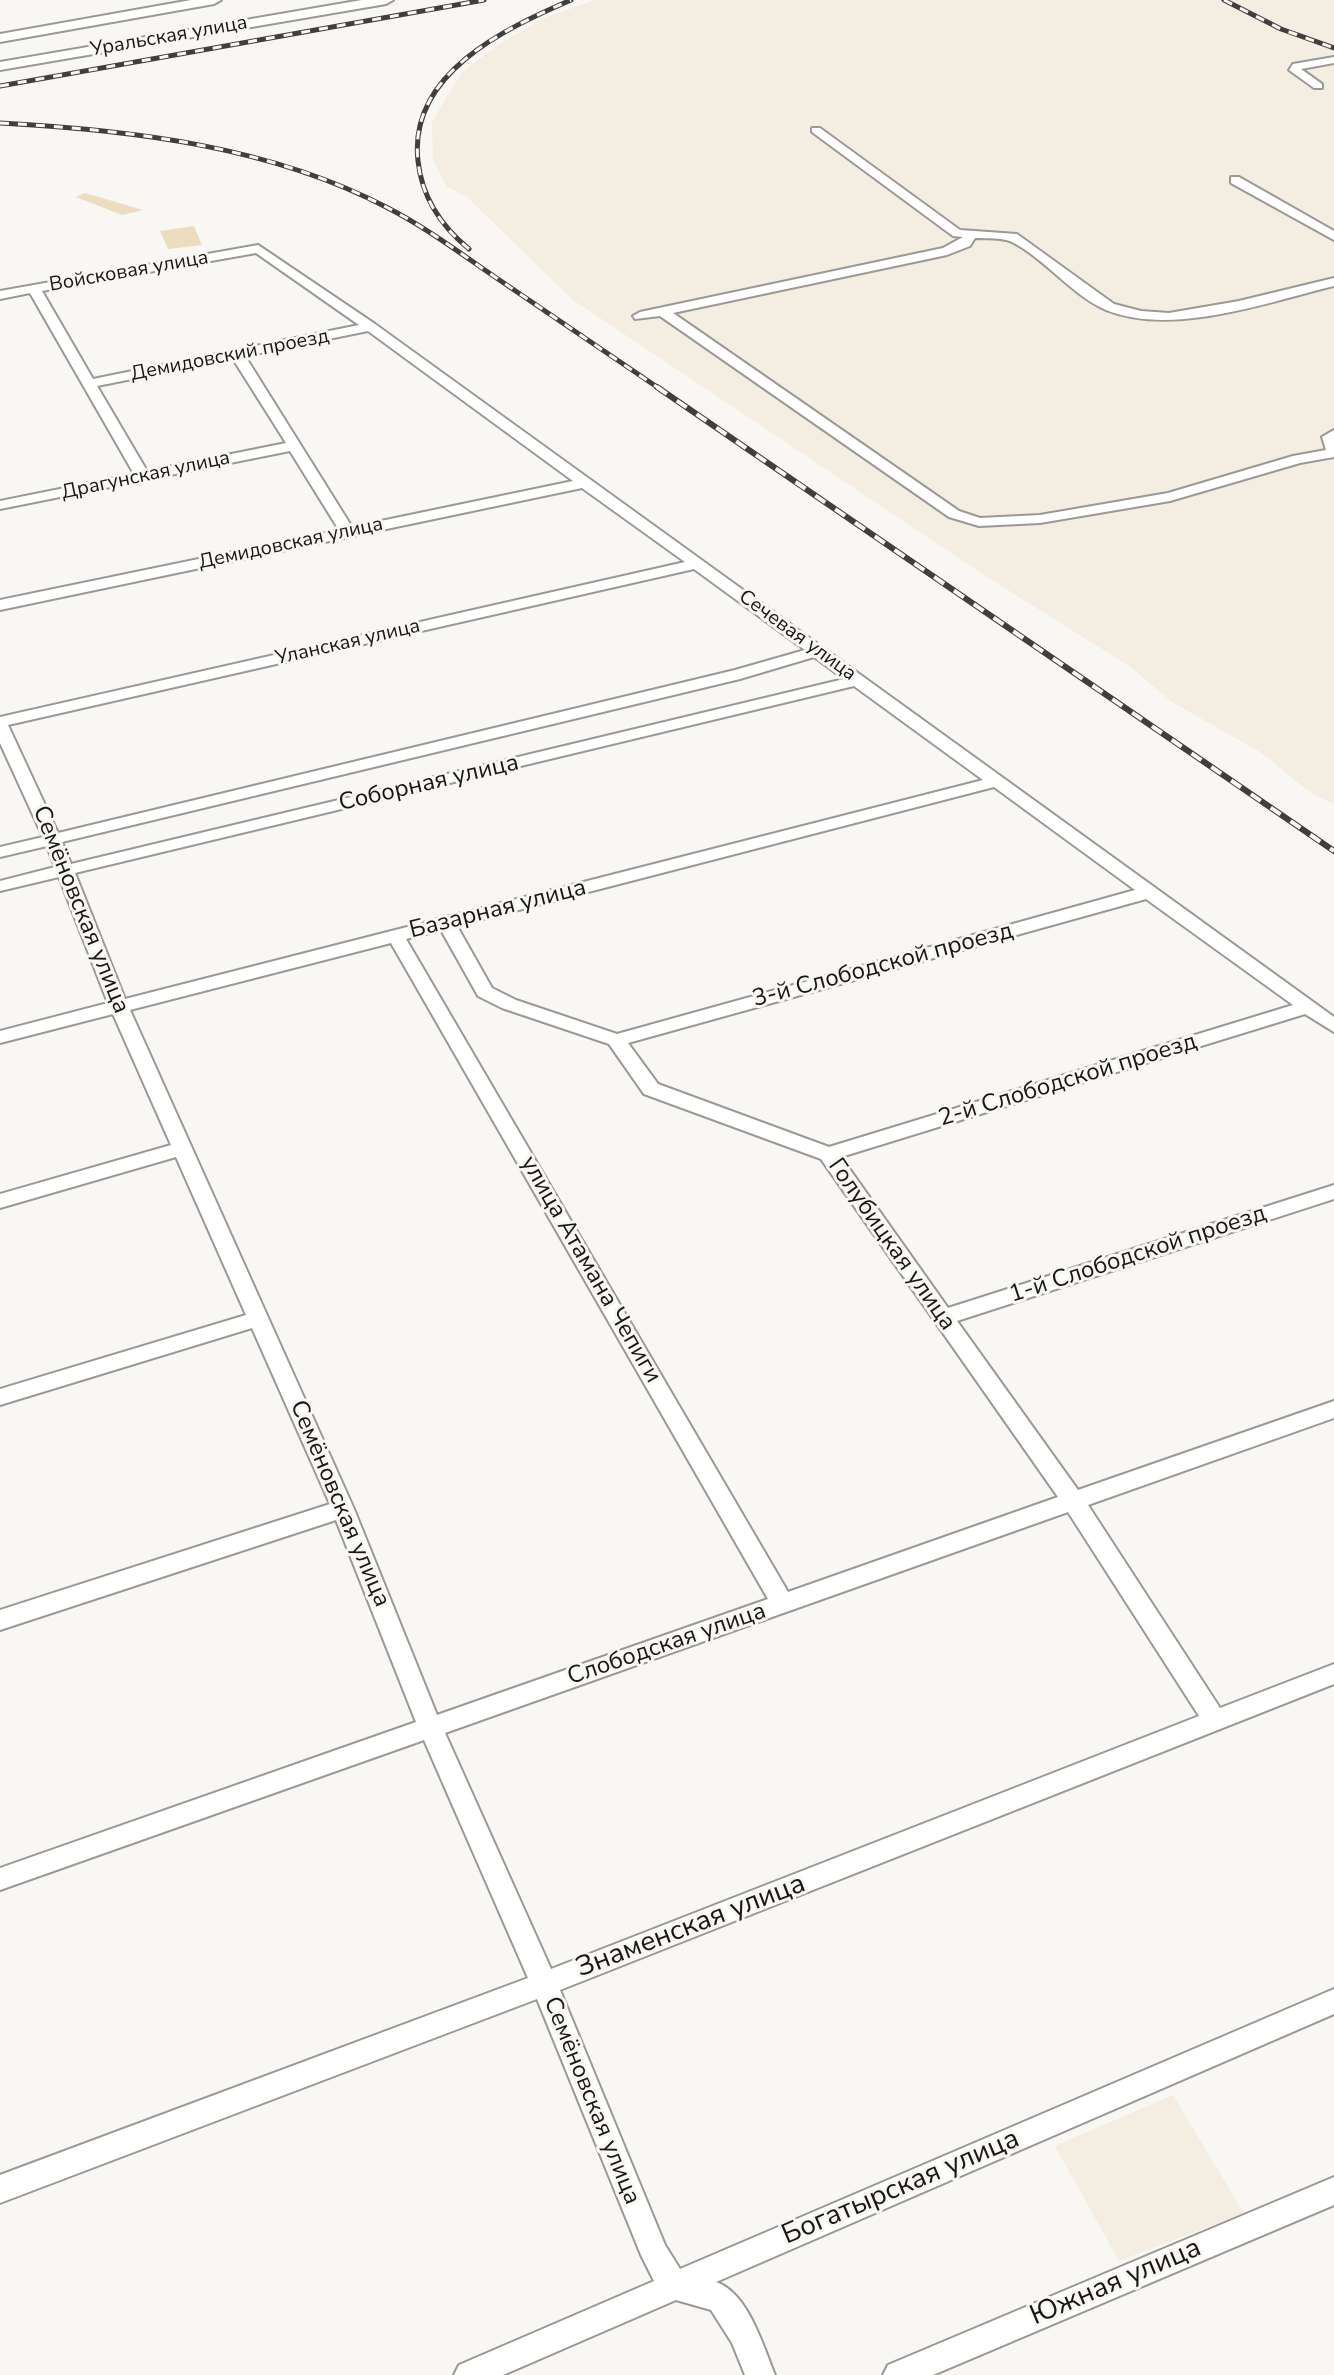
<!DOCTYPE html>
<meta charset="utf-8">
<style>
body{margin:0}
canvas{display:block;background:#f9f7f3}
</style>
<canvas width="1334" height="2375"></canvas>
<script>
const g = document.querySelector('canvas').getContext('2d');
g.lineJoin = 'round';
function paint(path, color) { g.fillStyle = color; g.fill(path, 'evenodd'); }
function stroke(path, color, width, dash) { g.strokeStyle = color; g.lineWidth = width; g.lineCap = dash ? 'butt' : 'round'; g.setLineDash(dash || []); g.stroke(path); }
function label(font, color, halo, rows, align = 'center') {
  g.font = font + ' "Nunito Sans",sans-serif'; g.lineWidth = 6; g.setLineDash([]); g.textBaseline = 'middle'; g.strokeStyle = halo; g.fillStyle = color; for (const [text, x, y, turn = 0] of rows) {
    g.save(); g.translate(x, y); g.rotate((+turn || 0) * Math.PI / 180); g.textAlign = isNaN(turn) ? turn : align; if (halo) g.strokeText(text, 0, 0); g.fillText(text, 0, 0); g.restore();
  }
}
const built = new Path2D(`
 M595,0H1334V804L1311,793L1260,752L1172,702L1132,668L984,575L573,300L467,197L446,186L433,160L432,122L462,72L498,45L544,18Z
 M1173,2095L1244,2213L1119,2261L1055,2146Z`);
const green = new Path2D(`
 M85,193L143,210L122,215L76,197Z
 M194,226L202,245L168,249L160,231Z`);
const minor = new Path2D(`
 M1334,57V63L1301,69L1322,84V88H1314L1289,70L1293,64Z
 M812,128H820L960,230L1017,234L1114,304L1141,311L1169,313L1239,301L1334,278V286C1268,302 1172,337 1106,310C1073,296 1044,258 1012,242C1002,237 986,239 975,238L970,246L947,255L673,313L959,511L980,518L1040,515L1168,493L1293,456L1326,450L1322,437L1334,430V457L1300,463L1170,501L1040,523L979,526L949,517L660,316L635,319L633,316L640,312L943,248L963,237L953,236L812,132Z
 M1231,177H1239L1334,231V240L1231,183Z
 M258,245L375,324L1334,1017V1032L1305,1014L841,1157L948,1308L1334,1185V1199L957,1321L1078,1490L1334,1401V1418L1088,1505L1220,1708L1334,1664V1684L560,1990L665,2245L680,2269L1334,1989V2014L716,2282C748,2293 763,2346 775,2375H745L732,2343L711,2310L676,2300L503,2375H454L459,2365L654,2281L641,2255L537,1999L0,2203V2175L528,1978L424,1740L0,1890V1868L416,1722L336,1520L0,1630V1610L330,1504L252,1328L0,1405V1389L246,1315L176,1157L0,1208V1194L171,1145L113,1014L0,1043V1031L108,1003L59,877L0,891V881L55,867L47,846L0,857V847L43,837L0,743V717L685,562L582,488L0,610V600L339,530L290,451L0,509V501L134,474L30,293L0,299V291ZM256,253L359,325L93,379L42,291ZM368,331L573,481L352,527L245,356ZM233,359L286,443L147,471L97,386ZM694,569L805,650L735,670L58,833L8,725ZM814,657L844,679L71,864L62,842L740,679ZM854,686L983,780L125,999L75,873ZM994,787L1135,890L617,1034L516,1000L492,988L457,926ZM1146,899L1293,1005L829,1147L658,1084L628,1043ZM441,930L478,996L502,1008L609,1044L644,1094L821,1159L1058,1497L788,1592L406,939ZM391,943L768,1599L437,1715L354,1509L130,1010ZM1068,1512L1199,1716L551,1969L445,1733Z
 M1334,2177V2205L933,2375H883L888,2365Z`);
const major = new Path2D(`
 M191,0H221L214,4L0,42V34Z
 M362,0H393L386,4L0,70V62Z`);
const railFar1 = new Path2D(`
 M1224,0L1281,29L1334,48
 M0,86L484,0
 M0,123C131,130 270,146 388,208C425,227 460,253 495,277C550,314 605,352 660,389
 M469,249C441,226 422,198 418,161C408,74 504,29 571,0`);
const rail = new Path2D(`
 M657,387L1334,851`);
const farStreetnames = [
 ["Уральская улица",169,37,-10],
 ["Войсковая улица",129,272,-10],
 ["Демидовский проезд",230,356,-11],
 ["Драгунская улица",146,476,-12],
 ["Демидовская улица",291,544,-12],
 ["Сечевая улица",797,636,36],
 ["Уланская улица",348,643,-13]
];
const streetNames = [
 ["Соборная улица",429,784,-13],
 ["Семёновская улица",80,910,68],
 ["Базарная улица",498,910,-14],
 ["3-й Слободской проезд",883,966,-15],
 ["2-й Слободской проезд",1068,1081,-17],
 ["Голубицкая улица",891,1245,55],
 ["1-й Слободской проезд",1138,1255,-18],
 ["улица Атамана Чепиги",590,1270,60],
 ["Семёновская улица",339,1504,67],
 ["Слободская улица",667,1645,-19],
 ["Семёновская улица",591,2101,68]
];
const nearStreetnames = [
 ["Знаменская улица",691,1927,-21],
 ["Богатырская улица",901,2188,-23],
 ["Южная улица",1116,2283,-23]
];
paint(built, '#f3ede2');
paint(green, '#ecddbf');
stroke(minor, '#9b9995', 4);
stroke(major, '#9b9995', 4);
paint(minor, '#fff');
paint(major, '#fff');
stroke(railFar1, '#403f3d', 5);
stroke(rail, '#403f3d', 6);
stroke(railFar1, '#f9f7f3', 3, [9]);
stroke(rail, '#f9f7f3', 4, [12]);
label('20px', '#181716', '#f9f7f3', farStreetnames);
label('24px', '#181716', '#f9f7f3', streetNames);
label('28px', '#181716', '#f9f7f3', nearStreetnames);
</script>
